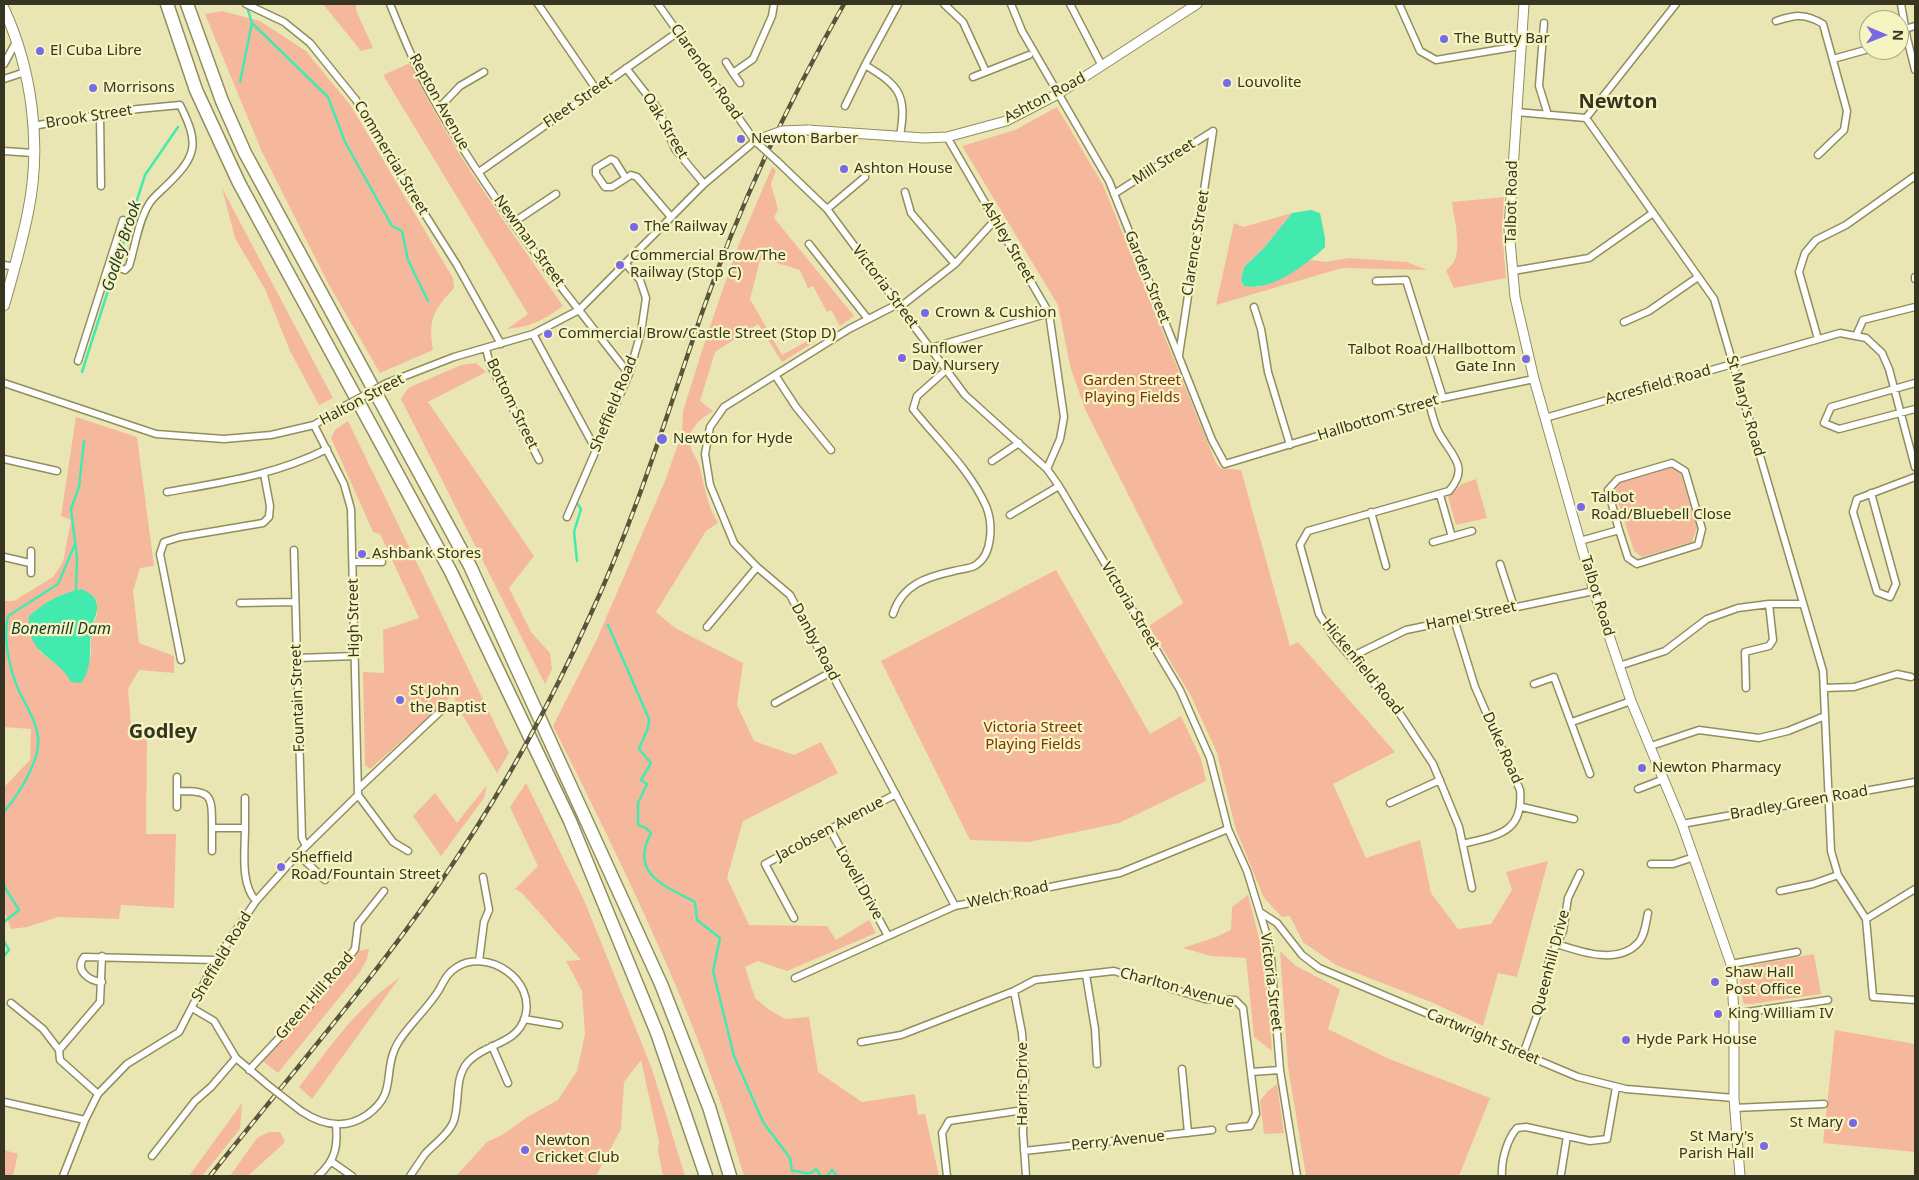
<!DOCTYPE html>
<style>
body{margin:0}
#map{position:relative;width:1919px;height:1180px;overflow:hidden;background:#e9e6b4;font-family:"Noto Sans",sans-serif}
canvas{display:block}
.frame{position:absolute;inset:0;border:5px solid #363521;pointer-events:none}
.north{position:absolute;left:1859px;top:10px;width:50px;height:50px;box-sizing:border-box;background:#f6f4c1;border:1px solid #a9a881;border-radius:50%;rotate:91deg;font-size:14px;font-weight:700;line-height:20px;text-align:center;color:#363521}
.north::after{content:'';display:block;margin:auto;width:18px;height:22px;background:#7869e5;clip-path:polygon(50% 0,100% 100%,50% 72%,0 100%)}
</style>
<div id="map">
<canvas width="1919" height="1180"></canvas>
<div class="frame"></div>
<div class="north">N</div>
</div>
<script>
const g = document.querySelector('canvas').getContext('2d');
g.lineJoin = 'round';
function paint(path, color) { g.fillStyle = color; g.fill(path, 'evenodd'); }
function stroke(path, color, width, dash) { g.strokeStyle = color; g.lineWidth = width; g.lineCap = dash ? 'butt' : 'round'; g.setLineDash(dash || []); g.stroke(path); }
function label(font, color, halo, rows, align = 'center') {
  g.font = font + ' "Noto Sans",sans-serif'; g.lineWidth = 4.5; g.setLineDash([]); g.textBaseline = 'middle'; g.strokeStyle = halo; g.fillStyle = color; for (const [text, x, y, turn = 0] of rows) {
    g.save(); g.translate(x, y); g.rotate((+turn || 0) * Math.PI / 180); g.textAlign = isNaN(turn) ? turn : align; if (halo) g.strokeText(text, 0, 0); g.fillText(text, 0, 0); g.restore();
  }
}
const green = new Path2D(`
 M323,4H356V10L373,48L361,51Z
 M222,11L260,21L306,51L351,106L453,278L454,288C433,311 428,319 433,350L380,373L329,285L262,152L205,14Z
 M410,63C448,148 511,229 563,306C543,320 532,327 507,329L528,314L383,75Z
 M1057,107L1103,185L1216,463L1220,468L1241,470L1290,646L1298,642L1395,752L1333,784L1366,858L1420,840L1431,893L1458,929L1491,924L1512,890L1506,872L1548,861L1517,977L1498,973L1483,1026L1431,1002L1336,965L1303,942L1290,916L1282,917L1264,898L1236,830L1217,753L1191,696L1149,626L1183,603L1085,409L1070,366L1058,305L962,146L1015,130Z
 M772,167L776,170L771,184L778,209L774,218L854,316L840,326L831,310L827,312L813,286L808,288L800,270L764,259L760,260L750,299L782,355L811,339L814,342L782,362L758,324L715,352L700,401L713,411C705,416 695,423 691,432C686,446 695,454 699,465C705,486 706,504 718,523L706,531L656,612L675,628L743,663L737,705L754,741L794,755L821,742L838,773L743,821L727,878L749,925L827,926L836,940L869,920L876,933L787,971L758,961L745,967L755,998L768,1009L785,1019L809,1017L818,1072L862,1102L915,1094L918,1115L925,1114L939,1176H744C699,1019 626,872 553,726L597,639L665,481L682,433L683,411L707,335L737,249Z
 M222,188L333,398L319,405L290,351L265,289L235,238Z
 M1504,197L1502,231L1506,278L1454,288L1446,270C1466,259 1454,221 1452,202Z
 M1292,213L1264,248L1244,267L1241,280L1244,286L1259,287L1311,260L1326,262L1349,258L1407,262L1427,270L1342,268L1216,305L1234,223L1243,227Z
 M476,363L486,372L428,402L534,556L509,588L531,632L550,653L552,669L545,684L401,399L408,388L461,365Z
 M76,417L137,437L154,566L140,568L133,591L139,643L174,656V673L139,670L128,689L132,734L147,739L146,834H176L174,908L121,905L119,919L58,917L27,927L11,929L4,910V787L30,760L31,729L4,727V601H14L53,577L63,562L71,520L61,516ZM93,596L97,602V615L91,629V656L71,682L64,670L39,651Z
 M348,421L509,753L497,773L456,704L454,694L370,769L365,765L363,672L384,673L383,630L419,618L380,534L373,532L331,438L335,430Z
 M1672,467L1680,472L1697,528L1692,542L1642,557L1634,551L1615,492L1619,483Z
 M1476,479L1487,518L1456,525L1448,497L1462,484Z
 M1056,570L1150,734L1181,716L1201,759L1206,781L1119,823L1029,842L970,840L881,661Z
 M526,783L584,900L652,1069L685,1176H663L658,1151L659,1142L641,1060L624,1082L621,1129L596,1176H456L487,1142L504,1134L527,1117L558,1100L577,1071L585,1034L582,991L566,961L581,960L522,893L515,889L538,866L510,807Z
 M487,785L484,798L441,856L413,816L435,793L457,823Z
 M1248,895L1265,961L1272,1051L1254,1037L1246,958L1211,956L1183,948L1216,937L1231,930L1232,907Z
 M369,949L367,959L360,972L278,1073L263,1061L317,1002L358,951Z
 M1280,951L1296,966L1340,989L1328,1029L1387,1058L1490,1098L1459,1176H1306L1288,1067Z
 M1814,954L1821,994L1751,1004H1745L1743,1002L1739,968Z
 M400,977L312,1099L299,1087C331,1046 356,1008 400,977Z
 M1835,1030L1915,1044V1152L1823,1143Z
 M1277,1084L1284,1133L1264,1134L1260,1101L1267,1092Z
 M242,1103L240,1129L202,1176H189Z
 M269,1132H280L285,1142L248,1176H230L257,1138Z
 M4,1150L18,1154L13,1176H4Z`);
const water = new Path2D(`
 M1311,210L1320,213L1325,238V247C1306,265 1271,292 1244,286L1241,280L1244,267L1264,248L1292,213Z
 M82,589C87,592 94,595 96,601C100,613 92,620 91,631C89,649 93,668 81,683L71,682C56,654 26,656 29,616C45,602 61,593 82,589Z`);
const stream = new Path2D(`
 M247,7L252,23L328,97L345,142L392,226L402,231L408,260L428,301
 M240,82L252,23
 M82,372L145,175L178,127
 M576,502L581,509L574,532L577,561
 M76,590L77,558L71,509L79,487L84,441
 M608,625L649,719L648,728L639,749L651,763L641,780L647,784L638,803V825L646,828L651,833C629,874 665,886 695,902L697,920L720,938L713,971L734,1056L763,1122L790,1158L792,1171C802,1170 808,1178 816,1169L821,1176
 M4,812C18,795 41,760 38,737C36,720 26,706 19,691C9,668 3,640 8,616L58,584L75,544
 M4,886L19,910L4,922
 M4,941L9,950L4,956
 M827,1176L832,1170L837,1176`);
const minor = new Path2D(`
 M246,4L284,22L310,43L356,100L407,186L457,265L501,344
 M390,4C400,29 411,56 423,80C479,186 556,281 629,374
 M538,4L596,89
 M898,4L865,65C900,86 907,95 900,136
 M944,4L963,22L986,72
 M1011,4L1022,31L1109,181L1212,440L1225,464L1443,398L1534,379
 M1070,4L1102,66
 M1399,4L1420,51L1436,60L1520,46
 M1901,4L1907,38L1915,70
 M1776,21C1795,15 1805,13 1823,24L1847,111L1844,130L1818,155
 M1544,23L1539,86L1548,115
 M1905,29L1915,26
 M1833,59L1869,49
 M726,62L733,73
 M4,64L16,42
 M626,68L658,109L675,149L704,184
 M973,77L1029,55
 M4,79L25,72
 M740,83L733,73L753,59L772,16L774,4
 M845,106L865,65
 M440,107L460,86L484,72
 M1516,112L1586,118L1714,299L1823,671L1831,851L1838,875L1866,919L1873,997L1915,1000
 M100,115L101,186
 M1586,118L1676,4
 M32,126L138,109L180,105C199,143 198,155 167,185C161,191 153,197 149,204C138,222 135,247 129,266L125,270L109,264
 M947,137L1049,313L1064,417L1060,439L1047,469
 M4,151L33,153
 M777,161L827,209L965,395L1047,469L1059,486L1180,690L1210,758L1228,829L1247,871L1267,936L1271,958L1280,1070L1297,1176
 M479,172L678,32
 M625,177L615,161L611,159L596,168V174L605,187H612L631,175L637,177L671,217
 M905,192L911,213L955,264
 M1114,194L1213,131
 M827,209L865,177
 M514,222L556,194
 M809,244L868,319
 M4,265L15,267
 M1513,271L1589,258L1653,213
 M1915,277V279
 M1376,281L1406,280L1443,398
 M898,304L849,329L724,407L710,427L705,454L710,485L734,543L757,567L790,595L955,906
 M900,307L955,264L995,220
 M1254,307L1261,329L1268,372L1290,445
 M1624,322L1649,311L1698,277
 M533,334L596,450
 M1856,336L1863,320L1915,307
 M1818,339L1799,272L1805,253L1816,240L1846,225L1915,176
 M931,348L1049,313
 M486,349L490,364L539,460
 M1179,355L1213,131
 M78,361L123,220
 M775,375L796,407L831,450
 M4,383L156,434L224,439L271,435L314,425L345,406
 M387,383L454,357L533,334L579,310L704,184L755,141L658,4
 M1915,383L1831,407L1824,423L1839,429L1915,409
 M1429,403C1432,413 1434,424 1439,433C1452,456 1470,467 1449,491L1308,531L1300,545L1319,614L1335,639L1398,711L1433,764L1459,827L1472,888
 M1545,418L1840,333L1866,338L1882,353L1889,369L1915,467
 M4,459L57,471
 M992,461L1019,443
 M167,492C223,482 276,475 327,449
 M1871,493L1896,584L1890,597L1877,592L1853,512L1857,499L1915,477
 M1440,495L1452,537
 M1371,512L1386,566
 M1010,515L1059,486
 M567,517L629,374L641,332L646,298L640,280L626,264
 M1580,541L1619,530L1608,490L1618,479L1672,463L1685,471L1702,529L1698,545L1637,564L1628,558L1619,530
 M1433,542L1472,531
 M294,550L302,838L306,846
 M31,551V573
 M4,557L30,563
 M353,562H382
 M1500,564L1514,607
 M240,603L295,602
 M893,614C902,585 926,577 954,571C960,569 970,569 976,565C993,554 993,523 986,506C969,468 938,441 913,409L917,396L946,370
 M1454,619L1475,687L1520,790C1524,833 1498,835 1463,844
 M707,627L757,567
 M1353,656L1406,630L1594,591
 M297,658L355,656
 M181,660L160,554L164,542L180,537L263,523L269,517L270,506L264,474
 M1619,666L1665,651L1707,619L1738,608L1769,604H1803
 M1534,684L1554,677L1590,774
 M1746,688L1745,652L1769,646L1773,640L1769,604
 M1824,688L1854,687L1897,674L1911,677
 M775,703L831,672
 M1572,722L1631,701
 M1651,746L1699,730L1759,738L1788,731L1825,716
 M177,777V807
 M358,789L446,706
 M1638,789L1664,779
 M177,791C212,791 212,794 212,828H245C245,850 240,884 256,901
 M358,795L393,842L408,851
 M245,798V828
 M1390,803L1440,780
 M1522,807L1574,819
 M1682,824L1915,782
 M830,829L888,936
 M212,851V828
 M298,854L325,880
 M1651,864H1673L1694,857
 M1780,891L1813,884L1838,875
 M1260,912L1277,923L1302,955L1319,968L1578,1077L1626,1089L1734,1098
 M794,918L765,864L896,794
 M1866,919L1915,889
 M1557,944C1581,952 1618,965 1638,943C1645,936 1646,922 1648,913
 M479,961L484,922L489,910L483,877
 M1731,964L1797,952
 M1086,975L1095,1029L1097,1064
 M795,978L955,906L1120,873L1228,829
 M102,982C89,981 74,970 84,957L216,960
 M1014,991L1022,1033L1025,1077L1023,1133L1026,1176
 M11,1003L43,1029L59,1050L60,1060L98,1094
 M192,1008L214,1021L236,1058L269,1086
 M1734,1014L1828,1000
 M524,1019L559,1025
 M861,1042L901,1035L1014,991L1035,980L1114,971L1205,999L1235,1000L1243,1008L1256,1114L1250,1126L1230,1128
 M492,1046L508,1083
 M59,1050L100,1002L102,956
 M1523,1054L1542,1002L1549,960L1563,931L1568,898L1580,873
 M1182,1069L1188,1133
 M249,1070L310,1005L355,949L358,924L384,891
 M1251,1072L1280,1070
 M4,1102L85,1120
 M1734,1108L1824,1104
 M301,1111C322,1125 345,1130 367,1115C396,1094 384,1076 394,1051C401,1032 427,1010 439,990C444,981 447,973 457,967C488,948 536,980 525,1017C517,1045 485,1043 468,1062C453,1079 461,1104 453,1123C447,1136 434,1144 425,1154C420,1161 415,1169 410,1176
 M1024,1151L1212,1130
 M152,1156L195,1101L211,1087L236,1058
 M332,1162L352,1176
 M1561,1174L1567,1136
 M63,1176L85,1120L98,1094L127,1064L179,1032L216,960L256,901L298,854L358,795L351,509L344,484L314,425
 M318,1176C335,1161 338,1147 336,1125
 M947,1176L942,1133L949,1121L1024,1110
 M1502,1176C1501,1161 1507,1139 1517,1128L1526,1127L1590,1141L1607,1139L1616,1087`);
const tertiary = new Path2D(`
 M1524,4L1509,229L1515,297L1534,379L1594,591L1631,701L1682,824L1731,964L1734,1014V1098L1740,1176
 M808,130L924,138L947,137L1006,121L1058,94L1197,4`);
const primary = new Path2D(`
 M4,9C32,70 42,145 28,212C22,243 13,274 4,305`);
const motorway = new Path2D(`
 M167,4L196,90L239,183L451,572L570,821L657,1033L706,1176
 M187,4L222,101L245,153L470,566L661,984L709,1107L730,1176`);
const rail = new Path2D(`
 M210,1176C293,1071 384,968 458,856C508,781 551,702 588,620C635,520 667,414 703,310C740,204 789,101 844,4`);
const minorBridge = new Path2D(`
 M755,141L777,161
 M345,406L387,383
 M269,1086L301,1111`);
const tertiaryBridge = new Path2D(`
 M755,141L782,131L808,130`);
const markers = [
 [1444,39,5,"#7869e5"],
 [40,51,5,"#7869e5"],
 [1227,83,5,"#7869e5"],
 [93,88,5,"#7869e5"],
 [741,139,5,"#7869e5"],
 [844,169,5,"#7869e5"],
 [634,227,5,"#7869e5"],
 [620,265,5,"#7869e5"],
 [925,313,5,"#7869e5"],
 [548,334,5,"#7869e5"],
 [902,358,5,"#7869e5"],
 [1526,359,5,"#7869e5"],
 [662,439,6,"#7869e5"],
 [1581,507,5,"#7869e5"],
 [362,554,5,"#7869e5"],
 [400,700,5,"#7869e5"],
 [1642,768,5,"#7869e5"],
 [281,867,5,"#7869e5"],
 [1715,982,5,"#7869e5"],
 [1718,1014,5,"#7869e5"],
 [1626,1040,5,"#7869e5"],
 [1853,1123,5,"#7869e5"],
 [1764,1146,5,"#7869e5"],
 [525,1150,5,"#7869e5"]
];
const poiNames = [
 ["The Butty Bar",1454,39],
 ["El Cuba Libre",50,51],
 ["Louvolite",1237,83],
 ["Morrisons",103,88],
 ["Newton Barber",751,139],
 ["Ashton House",854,169],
 ["The Railway",644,227],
 ["Commercial Brow/The",630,256],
 ["Railway (Stop C)",630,273],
 ["Crown & Cushion",935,313],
 ["Commercial Brow/Castle Street (Stop D)",558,334],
 ["Sunflower",912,349],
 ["Day Nursery",912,366],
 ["Talbot Road/Hallbottom",1516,350,"right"],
 ["Gate Inn",1516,367,"right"],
 ["Newton for Hyde",673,439],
 ["Talbot",1591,498],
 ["Road/Bluebell Close",1591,515],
 ["Ashbank Stores",372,554],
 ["St John",410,691],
 ["the Baptist",410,708],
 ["Newton Pharmacy",1652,768],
 ["Sheffield",291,858],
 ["Road/Fountain Street",291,875],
 ["Shaw Hall",1725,973],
 ["Post Office",1725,990],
 ["King William IV",1728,1014],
 ["Hyde Park House",1636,1040],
 ["St Mary",1843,1123,"right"],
 ["St Mary's",1754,1137,"right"],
 ["Parish Hall",1754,1154,"right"],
 ["Newton",535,1141],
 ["Cricket Club",535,1158]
];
const streetNames = [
 ["Clarendon Road",706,72,55],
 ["Ashton Road",1045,98,-28],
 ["Repton Avenue",439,102,61],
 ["Fleet Street",578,102,-35],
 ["Brook Street",89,117,-9],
 ["Oak Street",665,126,59],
 ["Commercial Street",391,158,59],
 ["Mill Street",1164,162,-33],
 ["Talbot Road",1512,202,-89],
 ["Newman Street",529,241,54],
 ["Ashley Street",1008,242,60],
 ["Clarence Street",1196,243,-81],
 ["Garden Street",1147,277,68],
 ["Victoria Street",885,287,53],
 ["Acresfield Road",1658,385,-16],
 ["Halton Street",362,400,-28],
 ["Bottom Street",512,404,64],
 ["Sheffield Road",614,404,-68],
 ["St Mary's Road",1745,406,74],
 ["Hallbottom Street",1378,418,-17],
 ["Talbot Road",1597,596,73],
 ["Victoria Street",1130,606,59],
 ["Hamel Street",1471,616,-12],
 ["High Street",354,618,-91],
 ["Danby Road",815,642,62],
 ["Hickenfield Road",1362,667,51],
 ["Fountain Street",298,698,-92],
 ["Duke Road",1502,748,66],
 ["Bradley Green Road",1799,803,-10],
 ["Jacobsen Avenue",830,829,-28],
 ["Lovell Drive",859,883,61],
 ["Welch Road",1008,895,-12],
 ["Sheffield Road",222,957,-59],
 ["Queenhill Drive",1551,963,-75],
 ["Victoria Street",1271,982,83],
 ["Charlton Avenue",1177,988,15],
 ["Green Hill Road",315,996,-49],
 ["Cartwright Street",1483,1037,23],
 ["Harris Drive",1023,1084,-90],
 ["Perry Avenue",1118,1141,-6]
];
const parkNames = [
 ["Garden Street",1132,381],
 ["Playing Fields",1132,398],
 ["Victoria Street",1033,728],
 ["Playing Fields",1033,745]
];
const waterNames = [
 ["Godley Brook",122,246,-72],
 ["Bonemill Dam",61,629]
];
const districtNames = [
 ["Newton",1618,102],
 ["Godley",163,732]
];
paint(green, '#f6b89d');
paint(water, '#43eab0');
stroke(stream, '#43eab0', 2.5);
stroke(minor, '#918e5e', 9);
stroke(tertiary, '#918e5e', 11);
stroke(primary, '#918e5e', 12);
stroke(motorway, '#918e5e', 15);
stroke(minor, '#fff', 6);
stroke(tertiary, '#fff', 9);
stroke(primary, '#fff', 10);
stroke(motorway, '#fff', 12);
stroke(rail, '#57553c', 4.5);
stroke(rail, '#f6f4c1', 2.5, [8]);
stroke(minorBridge, '#918e5e', 9, []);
stroke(tertiaryBridge, '#918e5e', 11, []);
stroke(minorBridge, '#fff', 6);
stroke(tertiaryBridge, '#fff', 9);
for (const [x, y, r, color] of markers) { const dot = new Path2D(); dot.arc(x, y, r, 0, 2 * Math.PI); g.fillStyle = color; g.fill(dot); stroke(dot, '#f6f4c1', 2); }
label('15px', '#363521', '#f6f4c1', poiNames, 'left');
label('15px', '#363521', '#f6f4c1', streetNames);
label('15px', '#7d3309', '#f6f4c1', parkNames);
label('italic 16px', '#213a2f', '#f6f4c1', waterNames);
label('bold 20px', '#363521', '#f6f4c1', districtNames);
</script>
